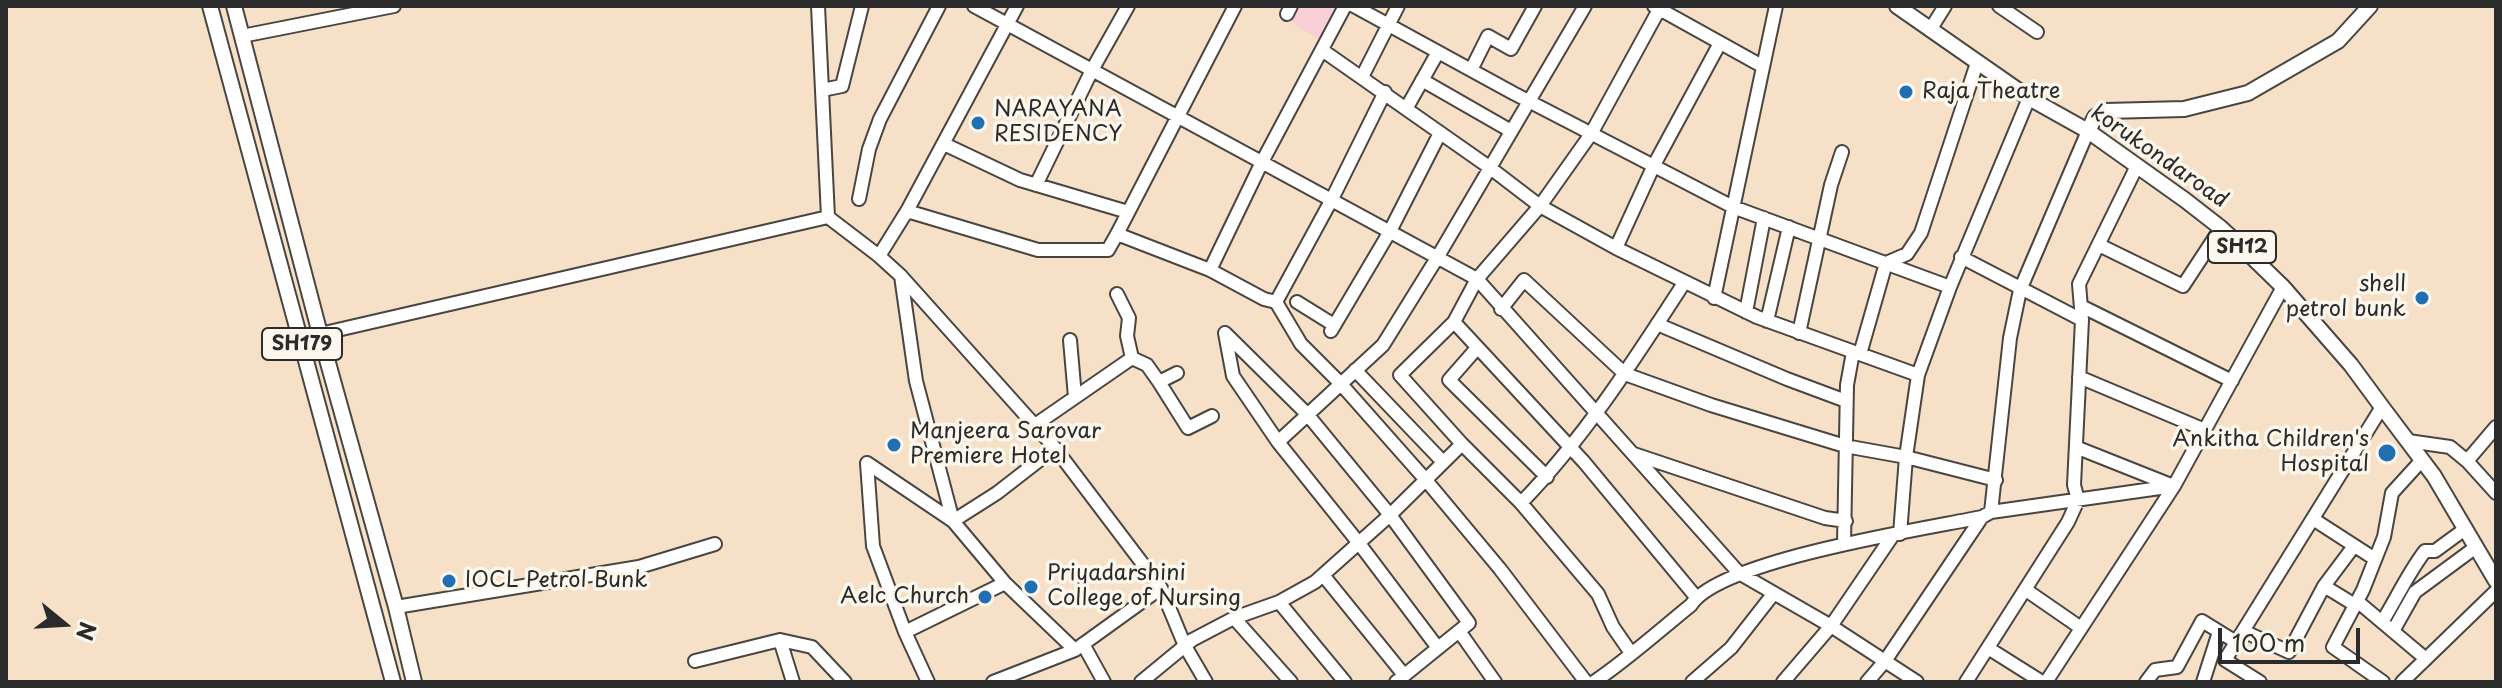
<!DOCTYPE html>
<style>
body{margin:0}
#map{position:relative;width:2502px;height:688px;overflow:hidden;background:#f6e0c7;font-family:"Playpen Sans",sans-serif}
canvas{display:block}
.frame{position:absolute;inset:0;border:8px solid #2b2b2b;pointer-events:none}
.north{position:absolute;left:24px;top:584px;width:80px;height:80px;-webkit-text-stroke:6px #fbf7ec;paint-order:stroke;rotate:108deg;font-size:22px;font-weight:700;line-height:32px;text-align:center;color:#2b2b2b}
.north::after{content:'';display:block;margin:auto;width:28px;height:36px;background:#2b2b2b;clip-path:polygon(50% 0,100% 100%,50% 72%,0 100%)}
.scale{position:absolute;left:2218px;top:628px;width:142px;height:36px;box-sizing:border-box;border:4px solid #2b2b2b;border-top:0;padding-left:10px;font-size:24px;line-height:28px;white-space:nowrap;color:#2b2b2b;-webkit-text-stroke:6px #fbf7ec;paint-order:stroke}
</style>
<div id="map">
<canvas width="2502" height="688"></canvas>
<div class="frame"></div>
<div class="north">N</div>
<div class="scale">100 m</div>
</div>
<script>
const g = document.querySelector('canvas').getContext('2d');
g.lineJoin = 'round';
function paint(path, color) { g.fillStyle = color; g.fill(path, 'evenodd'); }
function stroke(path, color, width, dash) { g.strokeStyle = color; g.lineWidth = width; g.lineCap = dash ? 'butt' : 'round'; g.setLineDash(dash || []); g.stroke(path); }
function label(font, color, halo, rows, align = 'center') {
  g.font = font + ' "Playpen Sans",sans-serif'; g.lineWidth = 7; g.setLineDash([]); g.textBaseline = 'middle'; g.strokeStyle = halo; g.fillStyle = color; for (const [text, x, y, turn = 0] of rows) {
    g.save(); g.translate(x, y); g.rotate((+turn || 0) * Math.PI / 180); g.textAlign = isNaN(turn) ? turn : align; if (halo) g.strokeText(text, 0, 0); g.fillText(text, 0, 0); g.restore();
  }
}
const built = new Path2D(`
 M1299,6H1338L1320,40L1291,22Z`);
const minor = new Path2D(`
 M818,6L828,217
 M974,6L1477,279L1739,573L1831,626L1917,682
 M1235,6L1117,234L1210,270L1264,299L1276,302L1301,344L1340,383L1425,479L1500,569L1586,682
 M1354,6L1513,93L1733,207L1950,287
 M1654,6L1762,66
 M1999,6L2037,32
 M1287,14L1291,6
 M1930,30L1945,6
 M242,36L394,6
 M1322,50L1489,167L1540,206L1616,248L1757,317L1918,375
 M1471,70L1488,36L1511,49L1535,6
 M1362,77L1398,6
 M1422,80L1511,131
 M822,90L842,86L862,6
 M1406,109L1438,52
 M944,144L1020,180L1128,212
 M1036,185L1092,70L1128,6
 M859,199L869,149L880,119L939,6
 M907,211L1038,250H1108L1117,234
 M2099,245L2183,286L2221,228
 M1616,248L1654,165L1720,43
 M879,256L907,211L1017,6
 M1961,257L2082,320
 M1210,270L1262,162L1345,6
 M901,276L916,381L953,521L997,493L1055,448
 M1117,294L1129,318L1127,336L1132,358
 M1714,298L1776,6
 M1276,302L1332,199L1385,92
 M1297,302L1334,325
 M2081,306L2232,381
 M1501,309L1524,280L1625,374L1711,405L1845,446L1906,457L1996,480
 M1746,312L1764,218
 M1767,321L1789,227
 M1454,322L1584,462L1696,597
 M1657,324L1787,379L1846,401
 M1331,331L1389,233L1440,133
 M1225,333L1307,414L1390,515L1469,623L1396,682
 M1225,333L1233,376L1278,442L1358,542L1438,648
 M1799,333L1831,185L1842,152
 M320,334L828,217L879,256L901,276L1055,448L1161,588L1185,646L1206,682
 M1070,340L1075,397
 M1477,348L1449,380L1547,477
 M1860,354L1886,263L1907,254L1921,233L1977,63
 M1355,370L1443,462
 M2079,377L2205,430
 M1159,382L1188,428L1212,416
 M1035,425L1132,358L1147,365L1159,382L1177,373
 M2408,441L2450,447L2467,461L2496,493
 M1278,442L1383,345L1437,258L1585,6
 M2078,448L2171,485
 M1634,454L1825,518L1846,521
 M2467,461L2496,427
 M867,463L953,521L1005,583L1075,650
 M867,463L873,546L905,632L928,682
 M1521,503C1585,437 1634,360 1684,283
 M1991,512L2010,338L2020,290L2088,131
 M2313,519L2375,559
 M1900,534L1906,457L1918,375L1950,287L2029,98
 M1844,543L1847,385L1853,352
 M1323,575L1404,675
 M2324,586L2354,546
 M2026,590L2081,628
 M2357,601L2426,659
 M1279,602L1234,618L1291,682
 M396,607L639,567L715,544
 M2382,622C2397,598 2408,573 2425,551H2435L2465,529
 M1459,631L1495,682
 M2243,631L2289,652L2324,586L2355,605
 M2393,631L2415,592L2476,547
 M905,632L1005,583
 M780,640L812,647L845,682
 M1083,644L1104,682
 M1988,648L2042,682
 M1631,653L1613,627L1598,594L1521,503L1462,444L1400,375L1454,322L1477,279L1540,206L1591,134L1661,6
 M695,661L780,640L793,682
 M993,682L1075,650L1161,588
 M1141,682L1192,640L1234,618
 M1345,682L1279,602L1315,582L1390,515L1462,444
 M1594,682C1628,659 1659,631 1691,605C1720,560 1924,529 1982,517L1991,512L2174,486
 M1692,682L1731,648L1774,593
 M1783,682L1831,626L1893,535
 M1867,682L1885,661L1982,517
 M1966,682L2068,522L2078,500L2074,485L2082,320L2079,284L2137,166
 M2046,682L2174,486L2283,287
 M2146,682L2155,670L2177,667L2202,621L2236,642
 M2203,682L2219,632
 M2260,682L2225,660L2382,407
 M2383,682L2333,647L2363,590L2384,537L2392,493L2422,460
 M2402,682L2496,591`);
const major = new Path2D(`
 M210,6L393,682
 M234,6L320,334L396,607L414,682
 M1897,6L2029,98L2088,131L2185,200L2221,228L2252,257L2283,287L2351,365L2382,407L2434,476L2496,581
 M2088,131L2095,117L2106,111L2184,109L2248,93L2338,41L2370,6`);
const markers = [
 [1906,92,8,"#1f6fb2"],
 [978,123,8,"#1f6fb2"],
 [2422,298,8,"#1f6fb2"],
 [894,445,8,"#1f6fb2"],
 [2387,453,10,"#1f6fb2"],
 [449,581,8,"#1f6fb2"],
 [1031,587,8,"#1f6fb2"],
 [985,597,8,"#1f6fb2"]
];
const shields = [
 [2242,247,68],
 [302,344,80]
];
const shieldNames = [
 ["SH12",2242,247],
 ["SH179",302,344]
];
const poiNames = [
 ["Raja Theatre",1922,92],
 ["NARAYANA",994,110],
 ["RESIDENCY",994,135],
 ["shell",2406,285,"right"],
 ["petrol bunk",2406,310,"right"],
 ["Manjeera Sarovar",910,432],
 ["Premiere Hotel",910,457],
 ["Ankitha Children's",2369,440,"right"],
 ["Hospital",2369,465,"right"],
 ["Priyadarshini",1047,574],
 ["College of Nursing",1047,599],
 ["IOCL Petrol Bunk",465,581],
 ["Aelc Church",969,597,"right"]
];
const streetNames = [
 ["korukondaroad",2159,157,35]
];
paint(built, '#f7cfd5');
stroke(minor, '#494642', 16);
stroke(major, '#494642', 18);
stroke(minor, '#fff', 12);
stroke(major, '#fff', 14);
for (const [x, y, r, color] of markers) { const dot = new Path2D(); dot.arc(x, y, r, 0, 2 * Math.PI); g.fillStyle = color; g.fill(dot); stroke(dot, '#fbf7ec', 3); }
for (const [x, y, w] of shields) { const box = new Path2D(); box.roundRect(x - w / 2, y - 16, w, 32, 6); g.fillStyle = '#fbf7ec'; g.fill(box); stroke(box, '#2b2b2b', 2); }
label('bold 20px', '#2b2b2b', null, shieldNames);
label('22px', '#2b2b2b', '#fbf7ec', poiNames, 'left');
label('22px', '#2b2b2b', '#fbf7ec', streetNames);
</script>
